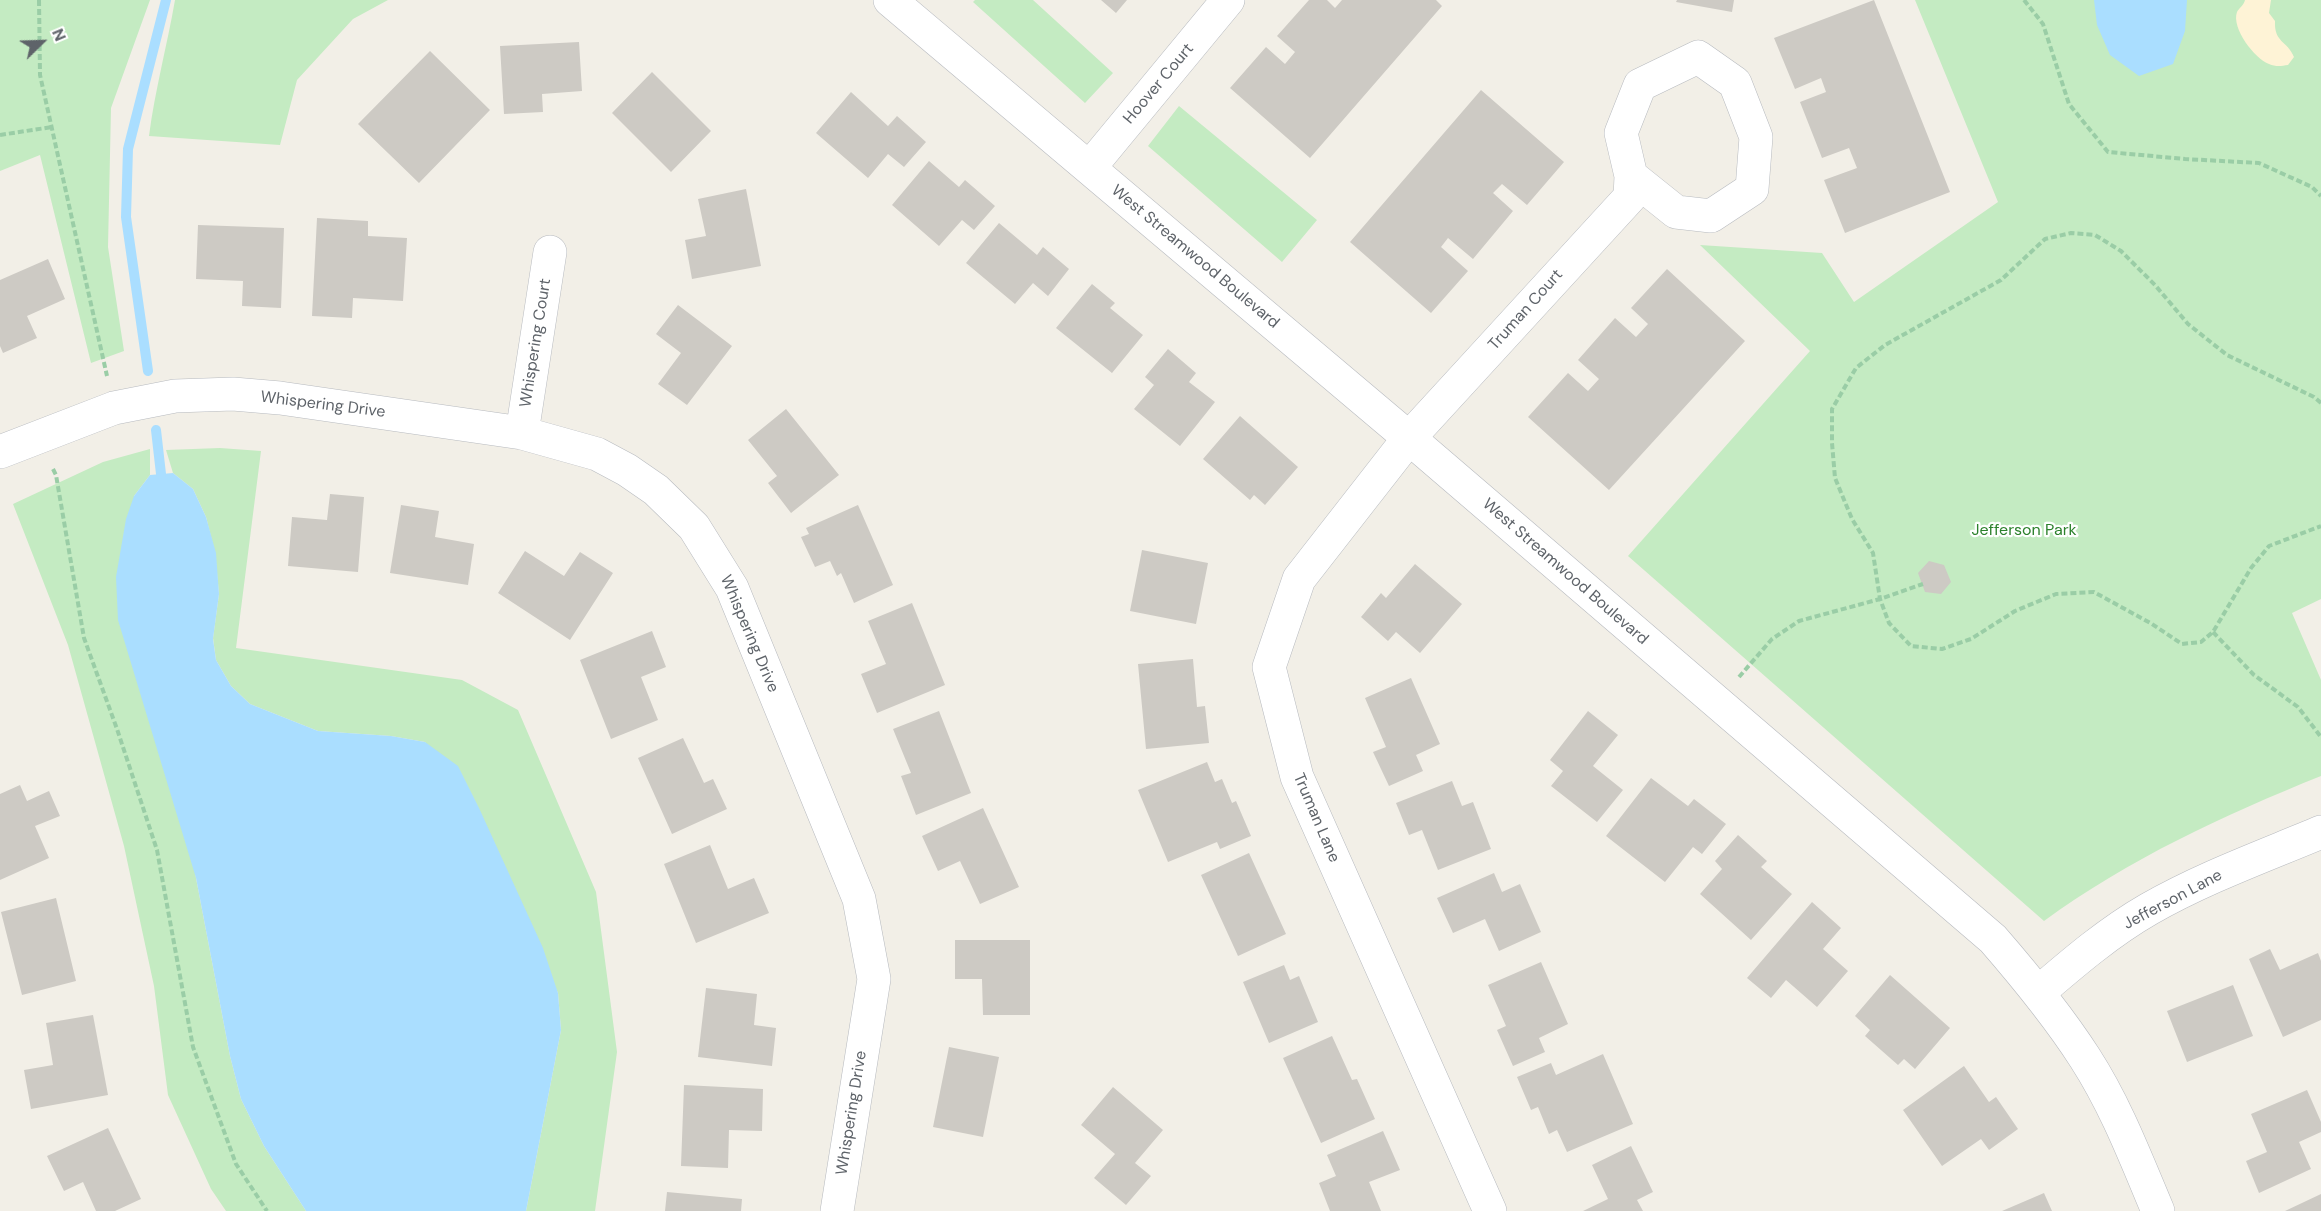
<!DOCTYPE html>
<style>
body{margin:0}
#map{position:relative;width:2321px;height:1211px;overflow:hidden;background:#f2efe7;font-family:"DM Sans",sans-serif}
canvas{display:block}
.north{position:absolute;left:12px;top:12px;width:60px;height:60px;-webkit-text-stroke:4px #fff;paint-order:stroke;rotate:67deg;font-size:16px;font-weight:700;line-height:24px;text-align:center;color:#5e6369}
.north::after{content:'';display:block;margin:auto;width:21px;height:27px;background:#5e6369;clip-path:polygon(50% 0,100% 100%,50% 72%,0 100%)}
</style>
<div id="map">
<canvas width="2321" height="1211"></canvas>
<div class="north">N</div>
</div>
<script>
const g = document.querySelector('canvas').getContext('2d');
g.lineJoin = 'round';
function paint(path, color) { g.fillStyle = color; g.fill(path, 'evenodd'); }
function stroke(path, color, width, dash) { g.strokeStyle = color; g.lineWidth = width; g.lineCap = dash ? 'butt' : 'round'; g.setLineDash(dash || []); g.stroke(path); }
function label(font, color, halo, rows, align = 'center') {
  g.font = font + ' "DM Sans",sans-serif'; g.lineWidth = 4.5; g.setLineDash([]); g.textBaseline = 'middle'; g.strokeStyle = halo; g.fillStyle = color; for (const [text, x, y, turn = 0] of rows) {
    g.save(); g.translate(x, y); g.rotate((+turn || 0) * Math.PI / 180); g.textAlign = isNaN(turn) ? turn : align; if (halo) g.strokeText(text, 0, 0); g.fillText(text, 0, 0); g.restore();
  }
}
const green = new Path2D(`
 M0,0H150L111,108L108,247L124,351L91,363L40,155L0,171Z
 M175,0H388L353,19L297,80L280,145L149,136C155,90 167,46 175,0Z
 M975,0H1033L1113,73L1085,103L973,2Z
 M1915,0H2321V599L2292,613L2321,680V776C2224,815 2129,859 2044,921L1628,556L1810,351L1700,245L1822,253L1854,302L1998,202Z
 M1179,106L1317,220L1282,262L1148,146Z
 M220,448L261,451L236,648L462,680L518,710L596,892L617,1052L595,1211H526L561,1030L558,993L425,742L391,736L318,731L250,704L231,686L216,660L213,638L219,594L215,553L206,517L193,489L173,473L166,450Z
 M150,449V475L134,496L196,878L230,1056L241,1099L264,1146L306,1211H226L211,1189L168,1095L154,986L124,846L68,645L13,504L103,462Z`);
const sand = new Path2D(`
 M2245,0H2271L2269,13L2275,21C2274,43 2287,40 2294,57L2288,65C2281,66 2276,67 2269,64C2255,59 2231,28 2237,12C2239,8 2244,5 2245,0Z`);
const water = new Path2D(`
 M2094,0H2187L2185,31L2173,64L2139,76L2110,55L2097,25Z
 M173,473L193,489L206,517L216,553L219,594L213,639L216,660L231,686L250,704L318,731L391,736L425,742L458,766L479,808L543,948L558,993L561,1030L526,1211H306L264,1146L241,1099L230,1056L196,878L118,620L116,577L126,519L134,496L150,475Z`);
const stream = new Path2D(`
 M148,371L126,217L128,149L166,0
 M156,430L161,474`);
const building = new Path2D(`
 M1101,0H1127L1116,13Z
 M1309,0H1327L1335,8L1342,0H1436L1442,6L1310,158L1230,88L1266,47L1285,64L1295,52L1277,36Z
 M1677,0H1734L1732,12L1676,2Z
 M1874,0L1950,192L1845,233L1824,180L1857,168L1849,148L1822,158L1800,102L1826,92L1821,78L1795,89L1774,38Z
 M579,42L582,91L542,94L543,112L504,114L500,46Z
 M430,51L490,110L419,183L358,124Z
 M652,72L711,131L671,172L612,113Z
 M1481,90L1564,162L1527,205L1502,184L1493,193L1513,211L1473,259L1448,238L1441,247L1468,271L1431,313L1350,242Z
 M851,92L888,126L897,116L926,142L904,167L888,154L868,178L816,133Z
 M929,161L959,187L965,180L995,206L974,230L962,220L939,246L892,205Z
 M746,189L761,266L692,279L685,240L706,236L698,199Z
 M317,218L368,221V236L407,238L403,301L353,298L352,318L312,316Z
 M999,223L1037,255L1043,247L1069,269L1048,296L1033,283L1015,304L966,263Z
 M198,225L284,228L281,308L242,306L243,281L196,279Z
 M48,259L65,299L27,316L37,338L3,353L0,346V280Z
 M1667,269L1745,341L1609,490L1528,417L1568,373L1588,391L1599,379L1578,360L1615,318L1636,337L1648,324L1631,308Z
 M1092,284L1115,303L1110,308L1143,335L1112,373L1056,328Z
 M678,305L732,346L687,405L658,384L681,353L656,334Z
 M1168,349L1196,373L1189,382L1215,402L1180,446L1134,409L1154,385L1145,377Z
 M786,409L839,475L791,513L768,483L777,476L748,440Z
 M1240,416L1298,467L1265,505L1254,495L1250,500L1203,459Z
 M330,494L364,497L358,572L288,566L292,517L327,520Z
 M401,505L439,511L435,537L474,544L468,585L390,573Z
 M858,505L893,585L854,603L841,573L837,576L830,561L815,567L801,537L809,534L806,528Z
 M1142,550L1208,563L1196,624L1130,611Z
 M525,551L564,576L580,552L613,573L570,640L498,593Z
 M1929,561L1944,565L1951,582L1941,594L1925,592L1918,573Z
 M1415,564L1462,604L1420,653L1396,632L1388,641L1361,617L1381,593L1386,598Z
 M912,603L945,685L877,713L861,674L886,664L868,621Z
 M652,631L666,667L641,677L658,720L611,739L580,660Z
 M1193,659L1197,707L1205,706L1209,743L1146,749L1138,664Z
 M1411,678L1440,744L1416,755L1423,771L1389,786L1373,752L1386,747L1365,698Z
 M939,711L971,793L916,815L901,776L911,773L893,729Z
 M1588,711L1618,735L1593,766L1623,790L1597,822L1551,786L1563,771L1550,760Z
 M683,738L704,783L713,779L727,809L672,834L638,758Z
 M1207,762L1215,782L1222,779L1232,803L1236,801L1251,836L1220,849L1217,842L1168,862L1138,790Z
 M1651,778L1688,806L1694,799L1726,824L1702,854L1693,847L1665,882L1606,836Z
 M1452,781L1462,806L1473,802L1491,849L1438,870L1422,830L1409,835L1396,803Z
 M20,785L27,801L49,791L60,816L35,826L49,858L0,880V794Z
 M983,808L1019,887L980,904L960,861L938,871L922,836Z
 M1738,835L1767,861L1761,867L1792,894L1751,940L1700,894L1722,869L1715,861Z
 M710,845L728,889L754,878L769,913L696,943L664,864Z
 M1249,853L1286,934L1238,956L1201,875Z
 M1494,873L1502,892L1520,884L1541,932L1499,951L1485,919L1453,933L1437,898Z
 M56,898L76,981L22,995L1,912Z
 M1812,902L1841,928L1823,949L1848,971L1817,1007L1786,980L1771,998L1747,978Z
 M955,940H1030V1015H983L982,979H955Z
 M2270,949L2280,970L2318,953L2321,961V1020L2283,1037L2249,959Z
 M1541,962L1568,1024L1539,1038L1545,1052L1513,1066L1497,1030L1506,1026L1488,985Z
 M1284,965L1290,980L1299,976L1318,1022L1269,1043L1243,982Z
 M1890,975L1950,1028L1915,1069L1904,1059L1898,1065L1865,1036L1870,1030L1855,1016Z
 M2233,985L2253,1036L2187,1062L2167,1011Z
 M706,988L757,994L754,1025L776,1028L772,1066L698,1057Z
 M93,1015L108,1095L31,1109L24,1070L53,1065L46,1023Z
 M1332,1036L1352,1080L1357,1079L1375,1119L1321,1143L1283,1058Z
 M949,1047L999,1057L983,1137L933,1127Z
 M1603,1054L1633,1124L1567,1152L1557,1130L1549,1134L1538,1107L1531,1110L1517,1077L1551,1063L1556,1075Z
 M1964,1066L1989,1102L1996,1097L2018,1129L1989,1150L1981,1139L1942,1166L1903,1110Z
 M684,1085L763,1089L762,1131L729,1130L728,1168L681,1166Z
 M1113,1087L1163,1130L1135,1163L1151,1176L1126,1205L1094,1178L1115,1154L1081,1125Z
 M2307,1090L2321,1122V1132L2299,1142L2311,1169L2259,1193L2246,1161L2267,1152L2251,1114Z
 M108,1128L141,1199L115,1211H96L83,1182L64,1191L47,1156Z
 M1383,1131L1400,1170L1369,1182L1381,1211H1330L1319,1183L1336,1176L1327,1155Z
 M1631,1146L1653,1192L1637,1200L1643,1211H1583L1608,1199L1592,1165Z
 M667,1192L742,1199L741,1211H665Z
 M2044,1193L2052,1211H2002Z
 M2321,1194V1211H2285Z`);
const path = new Path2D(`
 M39,0L40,75L107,376
 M2024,0L2043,24L2069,104L2108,152L2185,159L2259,163L2312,187L2321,196
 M0,135L52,127
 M2321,403L2314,397L2227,355L2188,324L2155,285L2121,251L2095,235L2071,233L2045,239L2001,280L1885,345L1856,368L1832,409V443L1835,478L1852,519L1873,553L1880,599L1889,623L1911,646L1942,649L1971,639L2015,611L2056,594L2094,592L2152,624L2182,644L2201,642L2213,632L2251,568L2269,546L2321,526
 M53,469L56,475L84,638L117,729L157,850L193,1047L236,1164L267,1211
 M2213,632L2254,675L2298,707L2321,737
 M1739,677L1772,639L1799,621L1880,599L1923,584`);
const minor = new Path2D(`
 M1090,167L1228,0
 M522,433L550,252
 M0,452L114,408L175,396L233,394L280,398L522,433L597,454L627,470L656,490L694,527L732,588L859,899L874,979L837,1211
 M2039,992C2074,962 2109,932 2149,909C2203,878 2264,856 2321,832
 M1490,1211L1297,777L1269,667L1299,579L1409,438L1630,197L1631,176L1621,133L1640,85L1698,57L1735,83L1756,137L1752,189L1711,216L1676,212L1631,176`);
const tertiary = new Path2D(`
 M890,0L1409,438L1993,939C2026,977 2058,1016 2085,1058C2116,1106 2136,1159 2158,1211`);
const streetNames = [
 ["Hoover Court",1159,84,-50],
 ["West Streamwood Boulevard",1195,257,40],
 ["Truman Court",1526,310,-48],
 ["Whispering Court",536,343,-81],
 ["Whispering Drive",323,405,7],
 ["West Streamwood Boulevard",1565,572,41],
 ["Whispering Drive",749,634,67],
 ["Truman Lane",1316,818,67],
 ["Jefferson Lane",2173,900,-28],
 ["Whispering Drive",852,1113,-81]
];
const parkNames = [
 ["Jefferson Park",2024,531]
];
paint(green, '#c4ebc2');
paint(sand, '#fef3d6');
paint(water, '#aadeff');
stroke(stream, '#aadeff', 10);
paint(building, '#cdcac4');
stroke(minor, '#b7babf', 34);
stroke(tertiary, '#b7babf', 34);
stroke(path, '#9acda6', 4, [6, 3]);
stroke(minor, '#fff', 33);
stroke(tertiary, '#fff', 33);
label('16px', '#5e6369', '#fff', streetNames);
label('16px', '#2c812c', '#fff', parkNames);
</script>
